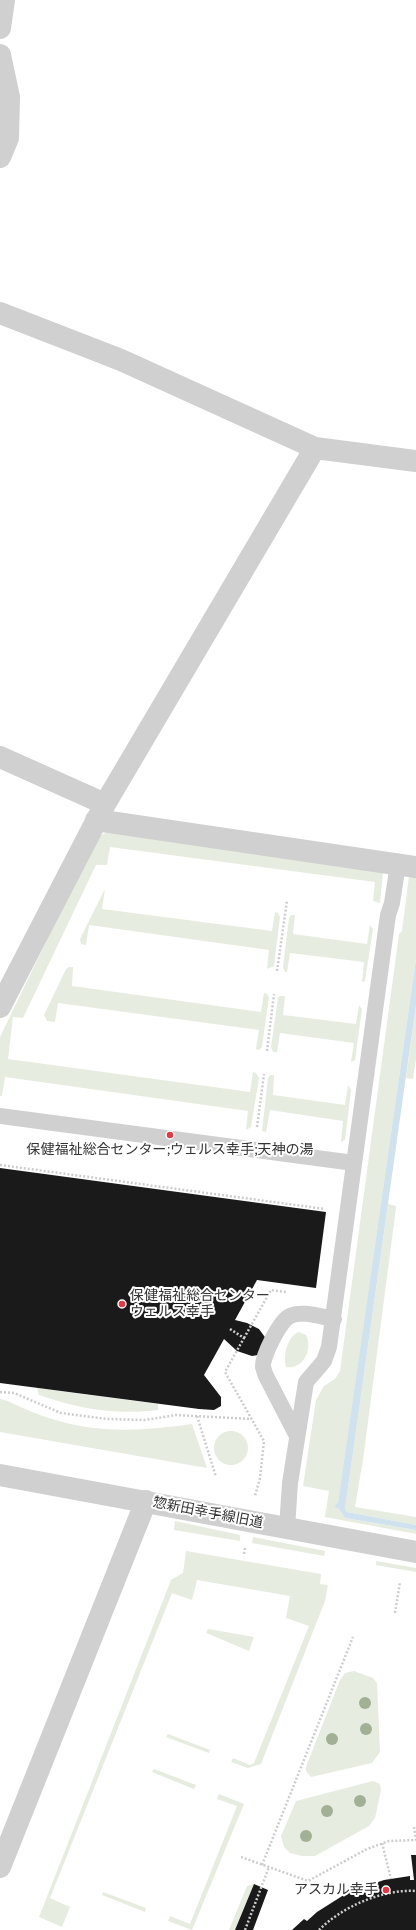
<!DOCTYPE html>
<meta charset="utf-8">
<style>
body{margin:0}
canvas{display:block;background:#fff}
</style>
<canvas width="416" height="1930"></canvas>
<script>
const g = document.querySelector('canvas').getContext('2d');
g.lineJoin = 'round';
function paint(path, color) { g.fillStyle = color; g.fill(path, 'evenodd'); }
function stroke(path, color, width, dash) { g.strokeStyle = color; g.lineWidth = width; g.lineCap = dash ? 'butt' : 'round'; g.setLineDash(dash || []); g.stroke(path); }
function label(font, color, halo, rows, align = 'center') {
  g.font = font + ' "PT Sans","Noto Sans JP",sans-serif'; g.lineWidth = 4; g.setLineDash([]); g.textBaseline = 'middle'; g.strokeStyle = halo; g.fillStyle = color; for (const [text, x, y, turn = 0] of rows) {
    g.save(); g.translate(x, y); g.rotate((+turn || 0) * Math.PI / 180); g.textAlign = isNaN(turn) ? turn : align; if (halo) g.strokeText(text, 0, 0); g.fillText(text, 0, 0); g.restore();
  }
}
const green = new Path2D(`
 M109,831L383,872L380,903L373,901L375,882L110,847L107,865H96L23,1018L13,1017L8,1059L250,1092L253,1072L256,1073L259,1078L251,1127L246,1130L248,1111L5,1077L2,1096H0V1037L96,838Z
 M409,876H416V959L338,1504L335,1508L339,1509L345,1518L416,1530V1534L325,1517L329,1491L303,1486L316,1400L324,1386L335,1379L340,1371L399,934L402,931Z
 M105,889L102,909L272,931L275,912L278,913L280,917L274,966L267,969L269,950L89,925L86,945L81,944L80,939Z
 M291,915H295L293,934L367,944L370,925L373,929L365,981L362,982L364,962L290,953L287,972H285L283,967L289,918Z
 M69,967H73L72,986L261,1012L264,993H266L269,997L262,1047L259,1050L256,1049L259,1030L58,1003L55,1022L47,1021L44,1015L66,969Z
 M280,996H285L283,1015L356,1024L359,1005L362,1009L355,1060L351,1062L354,1043L280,1033L277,1052H273L271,1047L278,998Z
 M416,1005V1058L413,1079L406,1078Z
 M270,1075H274L273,1095L345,1105L348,1085L351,1090L345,1140L341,1142L343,1121L270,1110L266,1132L262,1131L268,1078Z
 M388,1204L396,1206V1208L363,1460L355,1507L416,1517V1525L347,1512L345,1509Z
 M299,1332L306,1335C313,1348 304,1370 286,1367C283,1357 287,1336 299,1332Z
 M37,1388L158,1404V1410C115,1415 80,1409 39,1395Z
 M0,1399C8,1400 17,1406 25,1409C36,1414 48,1418 59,1421C103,1434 149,1430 192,1424L207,1468L0,1432Z
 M214 1448a17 17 0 1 1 34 0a17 17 0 1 1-34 0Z
 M175,1521L240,1535V1541L174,1530Z
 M253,1537L325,1551L324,1556L252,1543Z
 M186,1551L321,1574L320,1584L328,1585L325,1601L261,1764L248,1768L231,1762L233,1758L250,1765L254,1763L309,1626L286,1618L290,1596L197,1580L192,1600L172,1593L50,1898L70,1907L62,1927L39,1917L171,1580L183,1573Z
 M376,1561L416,1568V1572L376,1565Z
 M208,1629L254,1637L249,1651L206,1633Z
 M354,1671L373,1678L377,1683L380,1752L372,1763L311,1777L306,1771V1767L340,1680L345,1673Z
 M168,1734L210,1750L209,1753L166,1737Z
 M154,1769L196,1785L194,1789L152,1772Z
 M373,1781L380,1784L381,1790L375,1818L369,1826L315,1856H302L290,1853L284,1847L281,1836L296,1801Z
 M219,1794L244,1804L192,1930L168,1921L170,1916L190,1924L237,1806L217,1799Z
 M254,1884L235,1930H229L247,1886Z
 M103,1892L146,1908L145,1912L102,1895Z`);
const water = new Path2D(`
 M416,959V1005L345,1509L347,1512L416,1525V1530L345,1518L339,1509L335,1508L336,1504L338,1503Z`);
const building = new Path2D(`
 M0,1168L326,1212L316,1288L257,1280L235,1320L247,1323L259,1329L267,1340L258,1355L252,1356L237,1351L224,1339L204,1375L221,1397V1406L214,1410L199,1409L0,1383Z
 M411,1855H416V1930H292L304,1919L307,1921L317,1912L347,1893L384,1880L410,1876V1880H414Z
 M254,1884L268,1890L253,1930H235Z`);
const path = new Path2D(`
 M277,971L287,901
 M267,1051L274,994
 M257,1127L264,1074
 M0,1165L325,1209
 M230,1329L244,1338L225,1372L264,1441L260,1478L255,1496
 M244,1338L271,1290L286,1292
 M0,1392L14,1393L61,1413L107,1419L145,1420L176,1415L251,1419
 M197,1416L216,1477
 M244,1554L245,1547
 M395,1613L400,1582
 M382,1843L391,1879
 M241,1857L308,1881L367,1849L389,1841L416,1840L414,1827
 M262,1865L353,1637
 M245,1930L269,1867
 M319,1930C342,1907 382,1889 416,1891`);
const service = new Path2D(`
 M0,1116L354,1163
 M297,1436L266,1376C265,1374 264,1370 263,1367C262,1357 280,1320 290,1316C302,1310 321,1317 334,1319
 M287,1528L290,1483L306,1382L324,1361L329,1347L388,915L392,903L398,864`);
const minor = new Path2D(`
 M0,28L4,0
 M0,55L9,97L8,138L0,157
 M0,313L121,360L315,448L416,461
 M0,757L105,804
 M96,820L416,867
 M0,1007L105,804L315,448
 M0,1867L146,1501`);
const tertiary = new Path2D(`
 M0,1475L416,1552`);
const trees = [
 [365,1703],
 [366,1729],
 [332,1739],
 [360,1801],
 [327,1811],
 [306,1836]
];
const markers = [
 [170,1135,4,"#e63946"],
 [122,1304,4,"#e63946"],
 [386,1890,4,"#e63946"]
];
const poiNames = [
 ["保健福祉総合センター;ウェルス幸手;天神の湯",170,1150],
 ["保健福祉総合センター",130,1296,"left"],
 ["ウェルス幸手",130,1312,"left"],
 ["アスカル幸手",378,1890,"right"]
];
const streetNames = [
 ["惣新田幸手線旧道",208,1513,11]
];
paint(green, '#e6ecdf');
paint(water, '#cfe2ee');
paint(building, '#1a1a1a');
stroke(path, '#cdcdcd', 2.5, [2, 2]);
stroke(service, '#d0d0d0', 16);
stroke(minor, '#d0d0d0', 22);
stroke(tertiary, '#d0d0d0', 22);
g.fillStyle = '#a2b095';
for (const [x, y] of trees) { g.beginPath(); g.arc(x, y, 6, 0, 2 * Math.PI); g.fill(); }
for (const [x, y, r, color] of markers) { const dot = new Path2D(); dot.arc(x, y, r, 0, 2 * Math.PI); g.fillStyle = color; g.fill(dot); stroke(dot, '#fff', 1.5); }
label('14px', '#333', '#fff', poiNames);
label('14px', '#333', '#fff', streetNames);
</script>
